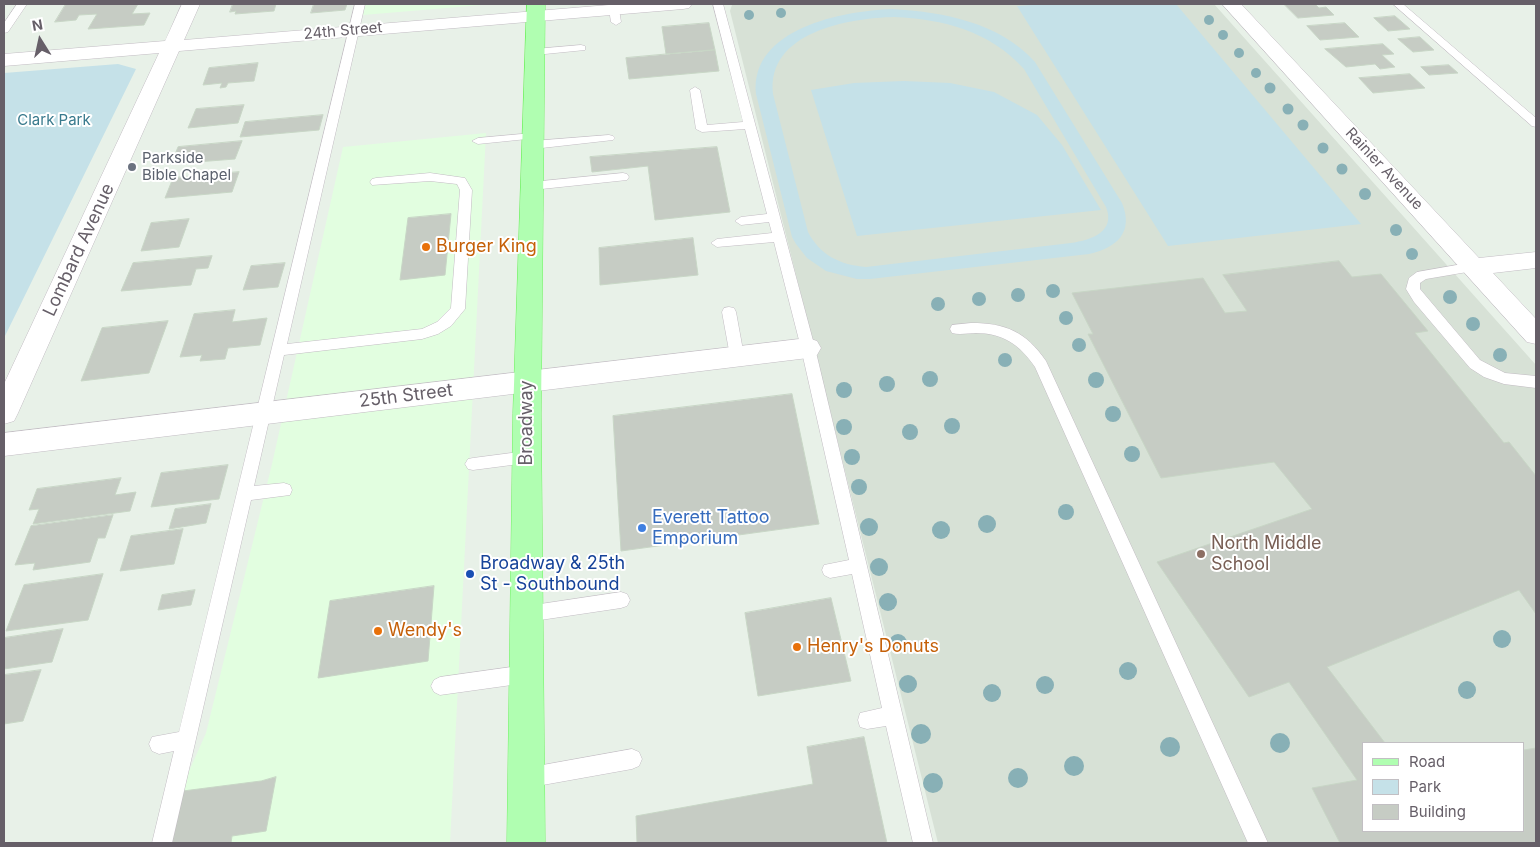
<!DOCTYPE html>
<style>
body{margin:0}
#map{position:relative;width:1540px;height:847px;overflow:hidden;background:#e8f1e8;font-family:Inter,sans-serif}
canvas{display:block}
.frame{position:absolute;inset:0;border:5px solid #665f68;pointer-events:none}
.legend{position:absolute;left:1362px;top:742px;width:162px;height:90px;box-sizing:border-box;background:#fff;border:1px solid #c2bfc3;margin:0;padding:6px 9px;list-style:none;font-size:15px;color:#665f68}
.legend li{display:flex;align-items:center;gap:10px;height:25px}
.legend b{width:25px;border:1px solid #c2bfc3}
.north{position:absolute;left:15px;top:15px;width:50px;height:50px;-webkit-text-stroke:4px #fff;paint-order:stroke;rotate:350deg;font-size:14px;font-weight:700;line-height:20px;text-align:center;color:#665f68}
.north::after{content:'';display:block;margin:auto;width:18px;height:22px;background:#665f68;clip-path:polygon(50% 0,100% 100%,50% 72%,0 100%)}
</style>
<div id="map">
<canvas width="1540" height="847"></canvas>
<div class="frame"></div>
<ul class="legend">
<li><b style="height:6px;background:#b0feb1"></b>Road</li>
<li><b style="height:14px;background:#c5e1e8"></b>Park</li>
<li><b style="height:14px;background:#c6ccc4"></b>Building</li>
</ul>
<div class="north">N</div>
</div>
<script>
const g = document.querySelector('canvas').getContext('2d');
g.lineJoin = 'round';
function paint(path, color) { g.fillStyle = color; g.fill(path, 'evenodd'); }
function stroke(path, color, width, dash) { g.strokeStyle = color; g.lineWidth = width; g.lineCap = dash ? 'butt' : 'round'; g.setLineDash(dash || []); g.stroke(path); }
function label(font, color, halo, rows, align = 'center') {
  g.font = font + ' Inter,sans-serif'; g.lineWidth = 4; g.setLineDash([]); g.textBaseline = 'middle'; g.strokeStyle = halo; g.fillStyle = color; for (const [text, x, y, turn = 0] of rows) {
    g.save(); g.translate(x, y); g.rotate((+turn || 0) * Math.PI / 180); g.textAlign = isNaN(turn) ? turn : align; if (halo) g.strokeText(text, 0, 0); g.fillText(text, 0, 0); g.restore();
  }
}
const commercial = new Path2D(`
 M365,4H494L363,15Z
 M486,133L450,843H168L178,796L206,733L272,464L343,147Z`);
const education = new Path2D(`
 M750,4H1214L1536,365V843H938L730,11L732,5ZM1364,743H1524V831H1364Z`);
const green = new Path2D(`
 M1047,4H1176L1361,224L1168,246L1017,6Z
 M892,9C943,12 999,22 1035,62L1122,203C1134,232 1117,248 1089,254L870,279H857L826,271L807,258L796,244L792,237L756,94C750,28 843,11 892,9ZM894,17C943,19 990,31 1024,69L1106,207C1116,232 1091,240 1071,243L866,267C840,265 820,255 808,232L773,94C766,32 849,18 894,17Z
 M118,64L136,69L4,338V73Z
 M904,81L950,83L994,92L1037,115L1062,145L1101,210L857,236L811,90L854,83Z`);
const building = new Path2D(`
 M66,4H138L132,14L150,13L144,25L88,29L97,14L79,15L76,20L55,22Z
 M233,4H276L274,11L235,14L236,11L230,12Z
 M314,4H347L345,10L311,13Z
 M1284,4H1315L1319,8L1326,7L1334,15L1298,18Z
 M1395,16L1410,29L1388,31L1374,18Z
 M709,23L715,50L666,54L662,27Z
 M1345,23L1359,37L1320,40L1307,26Z
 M1420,37L1434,50L1413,52L1398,39Z
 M1383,44L1394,54L1382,55L1395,67L1380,69L1375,64L1346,67L1325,49Z
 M715,50L719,71L629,79L626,58Z
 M258,63L254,81L228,83L226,87L220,88L222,83L203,85L209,68Z
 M1449,65L1458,73L1429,75L1421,67Z
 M1410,74L1425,88L1373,93L1359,78Z
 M244,105L238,123L188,128L196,109Z
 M323,115L319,130L240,137L245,122Z
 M242,141L235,159L171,164L178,147Z
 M717,147L730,212L655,220L648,166L592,172L590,157Z
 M239,172L232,192L165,198L173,178Z
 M451,214L445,275L400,280L408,218Z
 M189,219L179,247L141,251L151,223Z
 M693,238L698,275L600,285L599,248Z
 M212,256L208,268L196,269L191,285L121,291L133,263Z
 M1339,261L1352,277L1381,274L1428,331L1415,333L1504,443L1509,442L1536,476V614L1519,590L1327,667L1385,743H1364V831H1524V750L1536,748V843H1340L1312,788L1357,780L1289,682L1249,697L1157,562L1312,509L1274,462L1161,478L1088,334H1093L1072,293L1203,278L1225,313L1247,311L1223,275Z
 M285,263L278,287L243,290L251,266Z
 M235,310L232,322L267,318L260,345L228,348L225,359L200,361L202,355L180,357L194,314Z
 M168,321L149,373L81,381L102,328Z
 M792,394L819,524L621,551L613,416Z
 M228,465L219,499L151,507L161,473Z
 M121,478L115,495L136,492L130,511L33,524L39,509L29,510L37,489Z
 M211,504L206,523L169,529L175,509Z
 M113,515L105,538H98L90,562L33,570L35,563L15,565L31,526Z
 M183,529L174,564L120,571L131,536Z
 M103,574L88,620L6,631L24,585Z
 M434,586L428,661L318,678L330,601Z
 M195,590L191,605L158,610L162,595Z
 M831,598L851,681L758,696L745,613Z
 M63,629L52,662L4,669V638Z
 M41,670L23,721L4,724V675Z
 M864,737L887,843H637L636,816L813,784L807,747Z
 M276,777L266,831L232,836L231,843H171L183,791L261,781Z`);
const lane = new Path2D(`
 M17,4H27L8,32L4,33V23Z
 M355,4H365L287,344L422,329L437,322L451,308L460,190L457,184L430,181L372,185L370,182L372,179L376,178L430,173L465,178L472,190L465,309L451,326L438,334L422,339L284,355L254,486L284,483L290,485L292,490L290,495L251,500L172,843H152L174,751L159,754L152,751L149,744L152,737L179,732Z
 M713,4H723L815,348L933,843H913L886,726L867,729L860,727L858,720L860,713L882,708L852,574L830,578L824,575L822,570L824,565L849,560L801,348L774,242L717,247L711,243L717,239L772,233L769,222L741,225L735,221L741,217L767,214L745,129L702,132L696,129L690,90L695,87L700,90L707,125L743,122Z
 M1393,4H1403L1536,118V127L1532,126Z
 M614,6L619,9L621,22L616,25L611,22L609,9Z
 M581,45L585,46V50L535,55L530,52L535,49Z
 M533,133L537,134L539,136L537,138L478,144L472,141L478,138Z
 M609,135L613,136L615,138L613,140L533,149L527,145L533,141Z
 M623,173L627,174L629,177L627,180L532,190L526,186L532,182Z
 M1474,262L1479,264L1480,267L1479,270L1426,279L1420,283V289L1480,360L1505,373L1536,376V388L1504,384L1484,377L1470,368L1414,302L1406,289L1409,278L1417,272Z
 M729,307L734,308L736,312L744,356L742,360L737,361L732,360L730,356L722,312L724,308Z
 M971,323C1006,323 1026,332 1046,361L1268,843H1248L1035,367C1020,345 1003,333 976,333C968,333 960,335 952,333L950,329L952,325Z
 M527,451L532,452L535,457L532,462L527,463L473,470L468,469L465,464L468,459L473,458Z
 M621,592L627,594L630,600L627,606L621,608L527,622L521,620L518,614L521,608L527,606Z
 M526,665L532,668L535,674L532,680L526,683L440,695L434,692L431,686L434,680L440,677Z
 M632,749L639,752L642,759L639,766L632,769L526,788L519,785L516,778L519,771L526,768Z`);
const street = new Path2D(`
 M182,4H200L184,40L621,4H692L689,8L683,9L179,51L18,413L14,421L4,424V384L159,53L4,66V54L165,41Z
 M1222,4H1241L1479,258L1536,252V268L1493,273L1536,319V344L1527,342Z
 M808,338L817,341L821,348L817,355L808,358L4,456V433Z`);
const primary = new Path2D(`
 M527,4H545L541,414L545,843H507L513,414Z`);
const trees = [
 [781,13,5],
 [749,15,5],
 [1209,20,5],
 [1223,35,5],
 [1239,53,5],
 [1256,73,5],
 [1270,88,5.5],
 [1288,109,5.5],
 [1303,125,5.5],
 [1323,148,5.5],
 [1342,169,5.5],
 [1365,194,6],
 [1396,230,6],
 [1412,254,6],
 [1053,291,7],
 [1018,295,7],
 [1450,297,7],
 [979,299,7],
 [938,304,7],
 [1066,318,7],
 [1473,324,7],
 [1079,345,7],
 [1500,355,7],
 [1005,360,7],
 [930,379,8],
 [1096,380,8],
 [887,384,8],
 [844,390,8],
 [1113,414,8],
 [952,426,8],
 [844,427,8],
 [910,432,8],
 [1132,454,8],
 [852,457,8],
 [859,487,8],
 [1066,512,8],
 [987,524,9],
 [869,527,9],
 [941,530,9],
 [879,567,9],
 [888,602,9],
 [1502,639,9],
 [898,643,9],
 [1128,671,9],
 [908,684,9],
 [1045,685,9],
 [1467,690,9],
 [992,693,9],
 [921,734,10],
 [1280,743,10],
 [1170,747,10],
 [1074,766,10],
 [1018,778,10],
 [933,783,10]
];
const markers = [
 [132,167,5,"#6b7280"],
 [426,247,5,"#e8710a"],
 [642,528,5,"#3f7fe0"],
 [1201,554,5,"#8d6e63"],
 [470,574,5,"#1a4fb4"],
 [378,631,5,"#e8710a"],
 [797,647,5,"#e8710a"]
];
const farStreetnames = [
 ["24th Street",343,31,-5],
 ["Rainier Avenue",1384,169,47]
];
const farParknames = [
 ["Clark Park",54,120]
];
const farWorshipnames = [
 ["Parkside",142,158],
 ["Bible Chapel",142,175]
];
const foodNames = [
 ["Burger King",436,247],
 ["Wendy's",388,631],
 ["Henry's Donuts",807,647]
];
const streetNames = [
 ["Lombard Avenue",79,250,-65],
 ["25th Street",406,396,-7],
 ["Broadway",527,423,-90]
];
const shopNames = [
 ["Everett Tattoo",652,518],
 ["Emporium",652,539]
];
const educationNames = [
 ["North Middle",1211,544],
 ["School",1211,565]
];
const transitNames = [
 ["Broadway & 25th",480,564],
 ["St - Southbound",480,585]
];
paint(commercial, '#e2fee0');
paint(education, '#d7e1d6');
paint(green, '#c5e1e8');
paint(building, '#c6ccc4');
stroke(building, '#c8d6c6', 1);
stroke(lane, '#c2bcc3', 1);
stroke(street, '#c2bcc3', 1);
stroke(primary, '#6ff161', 1);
paint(lane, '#fff');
paint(street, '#fff');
paint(primary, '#b0feb1');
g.fillStyle = '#88b0b6';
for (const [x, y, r] of trees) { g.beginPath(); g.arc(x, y, r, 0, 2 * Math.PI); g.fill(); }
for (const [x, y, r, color] of markers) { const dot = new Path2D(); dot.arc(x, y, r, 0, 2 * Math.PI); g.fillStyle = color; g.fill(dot); stroke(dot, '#fff', 2); }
label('15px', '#665f68', '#fff', farStreetnames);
label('15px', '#397a8d', '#fff', farParknames);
label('15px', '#5b616d', '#fff', farWorshipnames, 'left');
label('18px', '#c56008', '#fff', foodNames, 'left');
label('18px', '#665f68', '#fff', streetNames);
label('18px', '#366cbe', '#fff', shopNames, 'left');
label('18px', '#785e54', '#fff', educationNames, 'left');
label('18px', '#164399', '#fff', transitNames, 'left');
</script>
